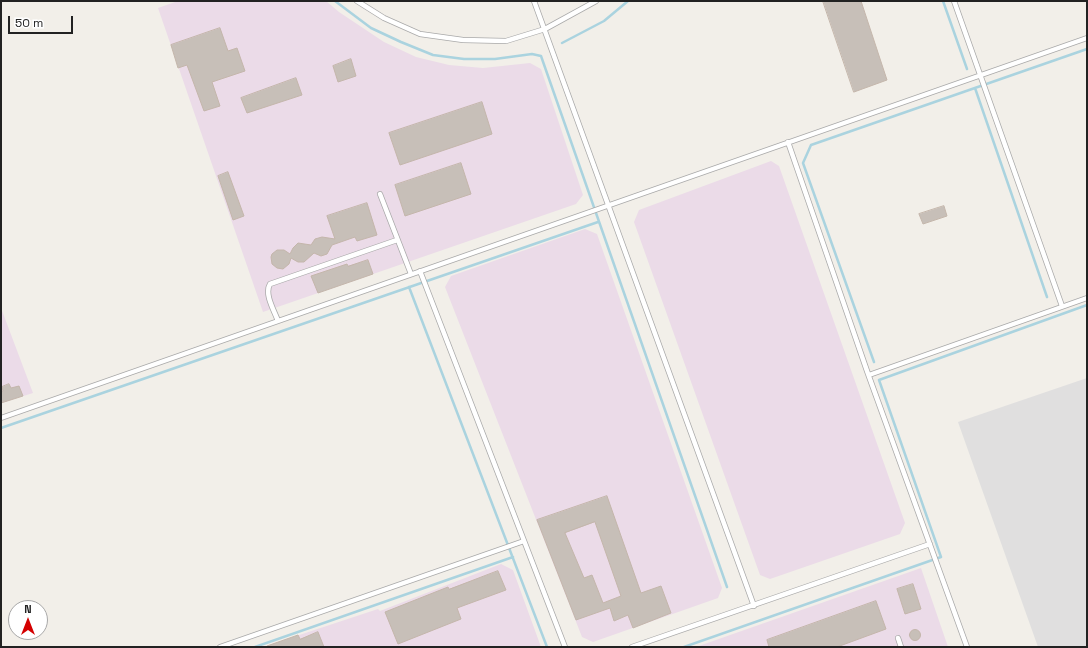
<!DOCTYPE html>
<style>
body{margin:0}
#map{position:relative;width:1088px;height:648px;overflow:hidden;background:#f2efe9;font-family:"Space Grotesk",sans-serif}
canvas{display:block}
.frame{position:absolute;inset:0;border:2px solid #222;pointer-events:none}
.north{position:absolute;left:8px;top:600px;width:40px;height:40px;box-sizing:border-box;background:#fff;border:1px solid #a7a7a7;border-radius:50%;rotate:0deg;font-size:11px;font-weight:700;line-height:16px;text-align:center;color:#222}
.north::after{content:'';display:block;margin:auto;width:14px;height:18px;background:#d40000;clip-path:polygon(50% 0,100% 100%,50% 72%,0 100%)}
.scale{position:absolute;left:8px;top:16px;width:65px;height:18px;box-sizing:border-box;border:2px solid #222;border-top:0;padding-left:5px;font-size:12px;line-height:14px;white-space:nowrap;color:#222;-webkit-text-stroke:3px #fff;paint-order:stroke}
</style>
<div id="map">
<canvas width="1088" height="648"></canvas>
<div class="frame"></div>
<div class="north">N</div>
<div class="scale">50 m</div>
</div>
<script>
const g = document.querySelector('canvas').getContext('2d');
g.lineJoin = 'round';
function paint(path, color) { g.fillStyle = color; g.fill(path, 'evenodd'); }
function stroke(path, color, width, dash) { g.strokeStyle = color; g.lineWidth = width; g.lineCap = dash ? 'butt' : 'round'; g.setLineDash(dash || []); g.stroke(path); }
const residential = new Path2D(`
 M1087,378V647H1038L958,422Z`);
const industrial = new Path2D(`
 M178,1H326L339,12L384,42L416,57L449,65L483,68L530,63L541,69L583,195L576,204L263,312L158,8Z
 M771,161L779,166L905,523L900,534L770,579L760,575L634,222L639,210Z
 M585,229L597,234L722,588L718,598L593,642L582,637L445,287L451,276Z
 M1,308L33,393L1,403Z
 M501,564L513,570L541,647H263L378,609L380,611Z
 M921,568L948,647H696Z`);
const stream = new Path2D(`
 M335,1L371,28L401,42L433,55L464,59H495L532,54L541,56L727,587
 M943,1L967,69
 M562,43L604,21L628,1
 M975,88L1047,297
 M409,287L547,647
 M874,362L803,163L811,145L1087,49
 M1,428L598,222
 M255,647L513,557
 M684,647L941,557L879,380L1087,305`);
const building = new Path2D(`
 M823,1H861L887,80L854,92Z
 M220,28L228,51L237,48L245,71L212,82L220,106L204,111L187,65L178,68L171,45Z
 M351,59L356,76L338,82L333,66Z
 M296,78L302,95L247,113L241,98Z
 M482,102L492,134L400,165L389,133Z
 M461,163L471,194L405,216L395,185Z
 M228,172L244,216L233,220L218,176Z
 M367,203L377,235L357,241L355,237L332,245L327,254L321,256L314,253L304,262H298L291,258L289,264L283,269L277,268L272,264L271,257L272,254L277,250H284L290,254L293,248L298,243L311,245L315,239L322,237L335,239L327,216Z
 M944,206L947,216L923,224L919,214Z
 M368,260L373,274L318,293L311,276L347,264L348,266Z
 M9,384L11,388L19,386L23,396L1,403V392L3,391L2,387Z
 M607,496L641,593L661,586L671,613L633,628L628,615L614,621L610,608L576,620L537,520ZM595,522L621,596L603,603L592,575L584,578L565,533Z
 M498,571L506,590L457,608L461,619L398,644L385,612L448,587L449,589Z
 M913,584L921,609L905,614L897,589Z
 M876,601L886,629L837,647H769L767,640Z
 M909.5 635a5.5 5.5 0 1 1 11 0a5.5 5.5 0 1 1-11 0Z
 M318,632L324,647H267V646L298,635L300,639Z`);
const service = new Path2D(`
 M357,1L384,18L420,34L463,40L506,41L545,29L596,1
 M534,1L754,606
 M954,1L1062,306
 M788,142L867,371L967,647
 M380,194L411,274
 M420,271L565,647
 M278,321C274,310 264,294 270,284L397,240
 M869,375L1087,298
 M1,418L1087,38
 M898,638L901,647
 M220,647L524,541
 M632,647L930,544`);
paint(residential, '#e0dfdf');
paint(industrial, '#ebdbe8');
stroke(stream, '#aad3df', 2.5);
paint(building, '#c7bfb8');
stroke(building, '#c4b6ab', 1);
stroke(service, '#a9a9a9', 6);
stroke(service, '#fff', 4.5);
</script>
